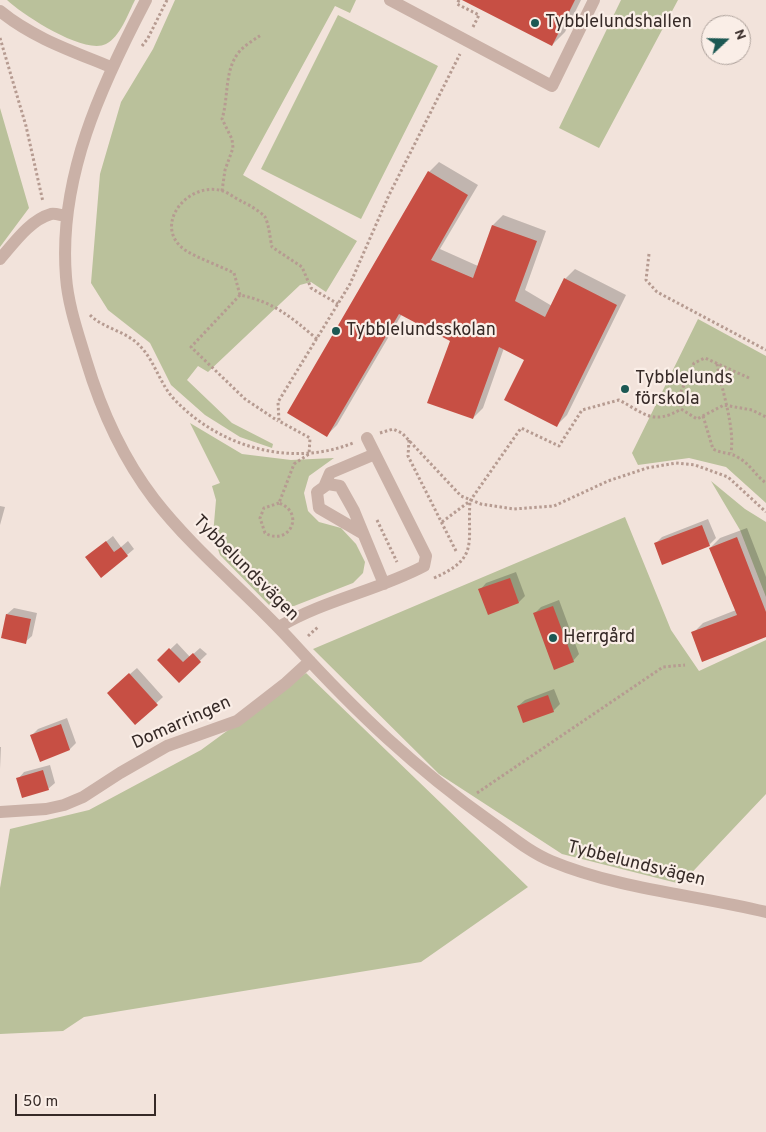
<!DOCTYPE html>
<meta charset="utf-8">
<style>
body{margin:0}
#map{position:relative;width:766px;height:1132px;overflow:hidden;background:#f2e3db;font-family:Overpass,sans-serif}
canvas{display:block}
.north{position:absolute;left:701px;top:15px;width:50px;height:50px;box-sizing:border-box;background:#faeee7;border:1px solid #aca09a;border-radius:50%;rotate:69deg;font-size:14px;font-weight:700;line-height:20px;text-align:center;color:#362a27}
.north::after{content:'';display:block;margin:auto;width:18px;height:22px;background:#1c5853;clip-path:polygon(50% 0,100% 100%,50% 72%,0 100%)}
.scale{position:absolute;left:15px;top:1094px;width:141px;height:22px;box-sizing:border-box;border:2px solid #362a27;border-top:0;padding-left:6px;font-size:15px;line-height:18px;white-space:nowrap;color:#362a27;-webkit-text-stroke:4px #faeee7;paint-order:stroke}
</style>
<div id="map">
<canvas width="766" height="1132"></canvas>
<div class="north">N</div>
<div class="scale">50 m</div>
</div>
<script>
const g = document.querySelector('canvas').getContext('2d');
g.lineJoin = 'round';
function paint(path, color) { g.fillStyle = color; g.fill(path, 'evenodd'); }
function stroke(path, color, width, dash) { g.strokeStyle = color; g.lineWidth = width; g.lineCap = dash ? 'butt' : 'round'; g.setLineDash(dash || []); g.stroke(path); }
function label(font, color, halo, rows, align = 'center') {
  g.font = font + ' Overpass,sans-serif'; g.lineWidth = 4.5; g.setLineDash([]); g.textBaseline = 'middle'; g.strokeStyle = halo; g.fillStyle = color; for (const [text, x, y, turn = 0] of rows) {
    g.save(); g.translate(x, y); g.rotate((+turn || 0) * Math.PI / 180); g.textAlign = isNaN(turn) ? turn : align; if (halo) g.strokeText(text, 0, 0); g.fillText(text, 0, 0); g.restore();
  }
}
const green = new Path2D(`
 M7,0H135C128,14 120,37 106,44C84,55 23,15 7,0Z
 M175,0H356L350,13L335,6L243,175L357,241L326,292L311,282L300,285L208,372L198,366L187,380L232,423L273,444L272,448L240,437L205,415L171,385L150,343L108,310L91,283L100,174L121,102L153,49Z
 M621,0H678L599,148L559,128Z
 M338,15L438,66L361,219L261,169Z
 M0,108L29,208L0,247Z
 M698,319L766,356V503L726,467L689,458L638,465L632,453Z
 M190,423L242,454L291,460L334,458L309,476L304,493L308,511L319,522L341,528L356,544L365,562L363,573L353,583L294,606H270L220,555L213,535L216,500L212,486L220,483Z
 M711,481L745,509L766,522V597L740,530Z
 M625,517L671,630L699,671L766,640V794L681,884L562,854L439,774L313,649Z
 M306,673L528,887L421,962L84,1017L63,1031L0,1034V888L10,829L89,810L201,750Z`);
const shadow = new Path2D(`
 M464,0H581L565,32L552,45Z
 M439,162L478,185L440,249L478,266L493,225L503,215L546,231L525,290L552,306L565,279L575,269L626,295L567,415L557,425L525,359L504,348L483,408L473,418L451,341L402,314L337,425L327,435L429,172Z
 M0,506L5,507L0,525Z
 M708,519L716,538L709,545L655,544L662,537Z
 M747,528L766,577V636L693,633L703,623L736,610L710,548L720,538Z
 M113,536L121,547L128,541L134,549L127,555L87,557Z
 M516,572L525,596L519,602L480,590L486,583Z
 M559,600L579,654L573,661L534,614L541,607Z
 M14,608L37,613L32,636L25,642L2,637L7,614Z
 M177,643L190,657L200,648L207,654L179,681L159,660Z
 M137,668L163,697L135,723L115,687Z
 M554,689L560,704L553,711L518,706L525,700Z
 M67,718L76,743L70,749L40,760L31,736L38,729Z
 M0,747H1L0,769Z
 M50,765L55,783L48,789L18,779L24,772Z`);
const building = new Path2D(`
 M462,0H575L552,46Z
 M428,171L468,195L431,260L473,278L492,225L537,241L515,301L545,317L564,278L617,305L557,427L504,400L524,360L499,347L473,419L427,403L450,341L399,314L327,437L287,413Z
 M702,525L710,546L662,565L654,543Z
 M737,537L766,612V637L702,662L691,632L737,615L709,548Z
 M106,541L114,552L121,547L128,556L101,578L85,557Z
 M510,578L519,603L488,615L478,589Z
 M553,606L574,662L554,670L533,613Z
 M6,614L31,619L26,644L1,638Z
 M169,648L183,662L193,653L201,662L179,683L157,660Z
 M129,673L158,705L135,725L107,693Z
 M548,695L554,712L523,723L517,706Z
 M61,724L70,750L40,762L30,735Z
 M43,770L49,790L22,798L16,778Z`);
const path = new Path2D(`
 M459,0L457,4L479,15L472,29
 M0,38L26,126L43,202
 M142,46L148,38L167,0
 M222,191L225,170L233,148L232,139L222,119C228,100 225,75 235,58C240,48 252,41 261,35
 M649,254L646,280L657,292L766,350
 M240,295L191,347L245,399L278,421
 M90,315C104,329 127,331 141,347C155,362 160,384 174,399C219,447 291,468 353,443
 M317,339C291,317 274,302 240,295L234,273C218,265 199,259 185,250C151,226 188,180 223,191C229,193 236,199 243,202C249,205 260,211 265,217C269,224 270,239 272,247L302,267L311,288L338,304
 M717,364C722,391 735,427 731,453
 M749,378L705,358L694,363L679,396L681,409L697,419L724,405L752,410L766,417
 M703,416L713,449C722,454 731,452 739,458C750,464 756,476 766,483
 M380,433L393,429L402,433L461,496L481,504L514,509L554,506L608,481L647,468L676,463L695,465L728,477L766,512
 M409,440L408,456L456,551
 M279,503L264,508L260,518L265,533C289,547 306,513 279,503L294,464L309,454L310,438L279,421L278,402L350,284L389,195L460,54
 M377,520L397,562
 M442,522L470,501L521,428L559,446L582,410L619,400C644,413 653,426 681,409
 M434,578C480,558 467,543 470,501
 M308,636L318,627
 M477,793L663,667L685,665`);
const minor = new Path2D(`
 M146,0C101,86 58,178 66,277C68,305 78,333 86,360C101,410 122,457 154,499C195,552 249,594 294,644C357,713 415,768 491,822C511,836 529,852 551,861C618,889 696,895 766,912
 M390,0L552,86L594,0
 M0,11C33,38 72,51 111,67
 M0,259C14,243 30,220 51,214C56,213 62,216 67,216
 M324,487L330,473L375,454
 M362,533L319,508L317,492L328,484L340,486L354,511L384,584
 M279,627C324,600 377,591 424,566L426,556L367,438
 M0,812L46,809L64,805L83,797L120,773L167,746L237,721L286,683L310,661`);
const markers = [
 [535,23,5,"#1c5853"],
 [336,331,5,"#1c5853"],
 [625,389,5,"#1c5853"],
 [553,638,5,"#1c5853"]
];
const poiNames = [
 ["Tybblelundshallen",545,23],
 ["Tybblelundsskolan",346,331],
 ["Tybblelunds",635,379],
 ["förskola",635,400],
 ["Herrgård",563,638]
];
const streetNames = [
 ["Tybbelundsvägen",245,569,45],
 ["Domarringen",182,724,-24],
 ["Tybbelundsvägen",636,865,14]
];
paint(green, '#bac19b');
paint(shadow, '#0003');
paint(building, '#c74f44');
stroke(path, '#b69b91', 3, [2.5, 2.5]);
stroke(minor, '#cab1a7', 12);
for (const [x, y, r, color] of markers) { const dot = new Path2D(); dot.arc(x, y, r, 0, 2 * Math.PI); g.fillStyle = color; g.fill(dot); stroke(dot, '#faeee7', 2); }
label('18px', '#362a27', '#faeee7', poiNames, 'left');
label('18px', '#362a27', '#faeee7', streetNames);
</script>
